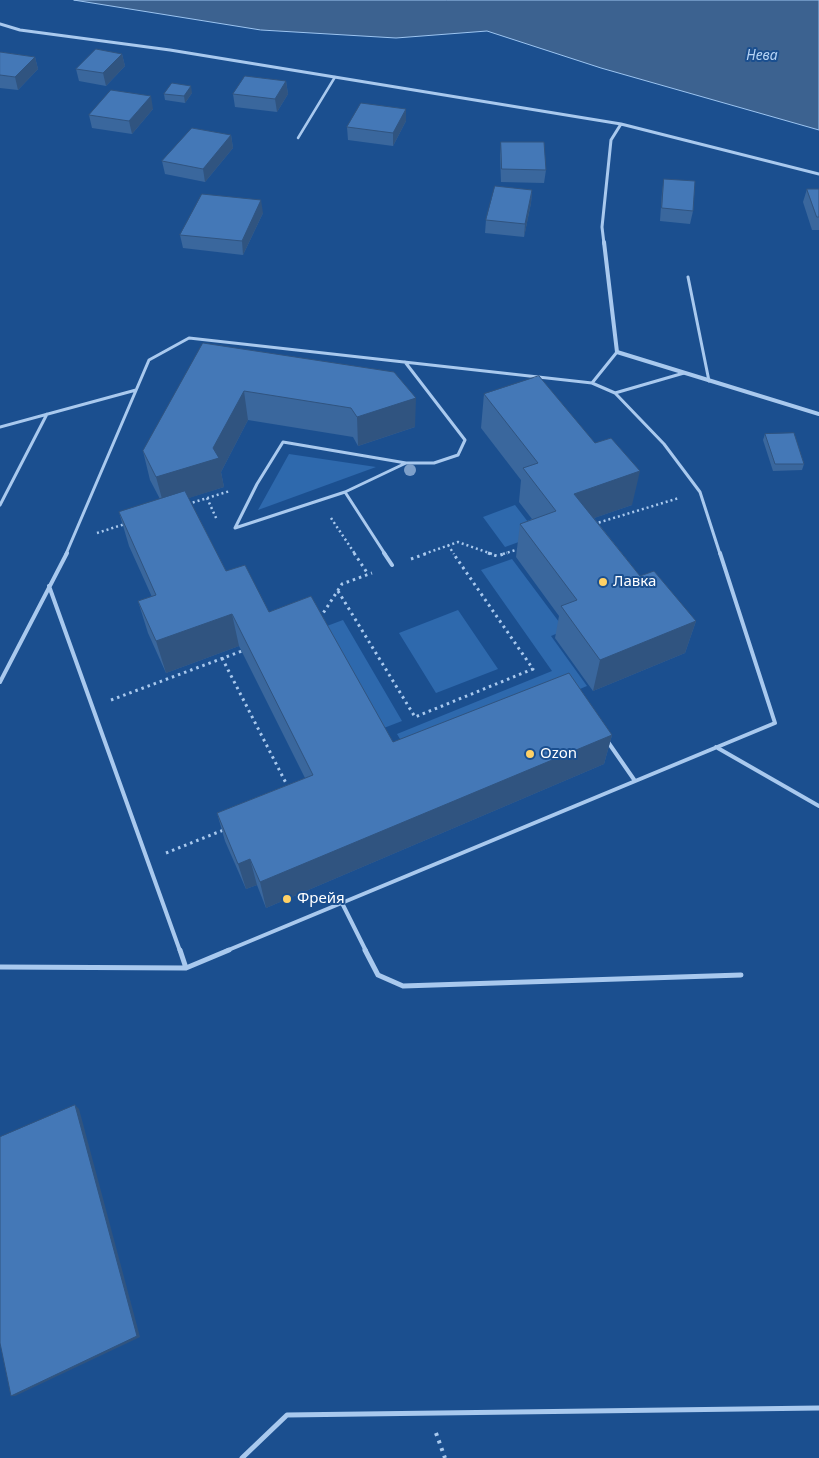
<!DOCTYPE html>
<meta charset="utf-8">
<style>
body{margin:0}
canvas{display:block;background:#1b4f8f}
</style>
<canvas width="819" height="1458"></canvas>
<script>
const g = document.querySelector('canvas').getContext('2d');
g.lineJoin = 'round';
function paint(path, color) { g.fillStyle = color; g.fill(path, 'evenodd'); }
function stroke(path, color, width, dash) { g.strokeStyle = color; g.lineWidth = width; g.lineCap = dash ? 'butt' : 'round'; g.setLineDash(dash || []); g.stroke(path); }
function label(font, color, halo, rows, align = 'center') {
  g.font = font + ' "Noto Sans",sans-serif'; g.lineWidth = 4; g.setLineDash([]); g.textBaseline = 'middle'; g.strokeStyle = halo; g.fillStyle = color; for (const [text, x, y, turn = 0] of rows) {
    g.save(); g.translate(x, y); g.rotate((+turn || 0) * Math.PI / 180); g.textAlign = isNaN(turn) ? turn : align; if (halo) g.strokeText(text, 0, 0); g.fillText(text, 0, 0); g.restore();
  }
}
const green = new Path2D(`
 M289,454L376,467L258,510Z
 M515,505L538,535L505,547L483,517Z
 M512,559L565,630L551,636L587,686L412,759L397,734L552,671L481,570Z
 M458,610L498,669L436,693L399,633Z
 M343,620L402,721L376,731L319,629Z`);
const water = new Path2D(`
 M74,0H819V130L601,68L487,31L396,38L261,30Z`);
const pathFar2 = new Path2D(`
 M207,498L217,520
 M188,504L230,491
 M331,518L355,554
 M594,524L679,498
 M97,533L125,524
 M448,545L454,554
 M424,554L458,542L492,554
 M503,554L519,549`);
const pathFar1 = new Path2D(`
 M354,553L368,574
 M488,553L497,556L507,553
 M411,559L428,553
 M338,591L415,717L533,669L453,553
 M320,618L342,584L372,573
 M222,658L289,789
 M111,700L242,651
 M166,853L226,829`);
const path = new Path2D(`
 M436,1433L445,1458`);
const serviceFar3 = new Path2D(`
 M298,138L335,77`);
const serviceFar2 = new Path2D(`
 M688,277L709,381
 M617,352L592,383L615,393L664,444L700,492L720,554
 M405,362L465,440L458,455L434,463H406
 M615,393L684,373
 M0,427L136,390
 M283,442L406,463L345,492L235,528L257,484Z
 M345,492L385,554
 M0,505L47,414
 M66,554L149,360L189,338L592,383`);
const serviceFar1 = new Path2D(`
 M384,553L392,565
 M49,586L180,951
 M0,682L67,553
 M608,742L635,781
 M716,747L819,806
 M342,903L366,951
 M226,951L775,723L720,553`);
const service = new Path2D(`
 M180,950L186,968
 M365,950L378,975L403,986L741,975
 M0,967L186,968L229,950
 M242,1458L287,1415L819,1408`);
const minorFar1 = new Path2D(`
 M0,24L20,30L170,50L621,124L819,174
 M604,244L602,227L611,140L621,124`);
const minor = new Path2D(`
 M604,242L617,352L819,414`);
const trees = [
 [410,470]
];
const wall = new Path2D(`
 M0,52L35,57L38,69L18,90L0,88Z
 M122,54L125,66L106,86L79,81L76,69Z
 M286,81L288,94L277,112L235,107L233,94Z
 M192,93L185,103L165,100L164,94Z
 M153,109L132,134L92,128L89,115Z
 M406,109V121L393,146L348,140L347,127Z
 M231,135L233,148L205,182L165,174L162,161Z
 M501,142L546,170L544,183L501,182L500,155Z
 M664,179L693,211L690,224L660,221L662,192Z
 M807,189H819V230H812L803,202Z
 M532,190L531,203L524,237L485,233L486,220Z
 M263,213L243,255L183,248L180,235Z
 M203,343L415,427L358,446L353,437L248,420L221,472L224,487L188,498L226,571L269,612L393,742L612,735L604,764L266,908L257,885L246,889L225,841L217,813L305,778L239,646L166,673L148,633L138,601L152,597L129,546L119,512L160,499L150,480L143,451Z
 M484,394L632,505L594,518L640,576L696,621L685,653L593,691L555,638L559,616L516,557L520,524L532,519L519,502L521,480L481,428Z
 M765,434L804,464L802,470L773,471L763,440Z`);
const shadedWall = new Path2D(`
 M122,54L125,66L106,86L103,73Z
 M35,57L38,69L18,90L15,77Z
 M286,81L288,94L277,112L275,99Z
 M191,86L192,93L185,103L184,96Z
 M151,96L153,109L132,134L129,121Z
 M406,109V121L393,146V133Z
 M231,135L233,148L205,182L203,169Z
 M532,190L531,203L524,237L525,224Z
 M261,200L263,213L243,255L242,241Z
 M244,391L248,420L221,472L224,487L164,506L156,477L213,448Z
 M416,398L415,427L358,446L357,417Z
 M640,471L632,505L568,527L574,494Z
 M232,614L239,646L166,673L156,641Z
 M696,621L685,653L593,691L600,660Z
 M612,735L604,764L266,908L260,882Z
 M250,859L257,885L246,889L238,864Z
 M75,1105L79,1109L140,1337L15,1396H11Z`);
const building = new Path2D(`
 M96,49L122,54L103,73L76,69Z
 M0,52L35,57L15,77L0,75Z
 M245,76L286,81L275,99L233,94Z
 M172,83L191,86L184,96L164,94Z
 M111,90L151,96L129,121L89,115Z
 M361,103L406,109L393,133L347,127Z
 M192,128L231,135L203,169L162,161Z
 M501,142H544L546,170L502,169Z
 M664,179L695,181L693,211L662,208Z
 M495,186L532,190L525,224L486,220Z
 M807,189H819V217H817Z
 M202,194L261,200L242,241L180,235Z
 M203,343L394,372L416,398L357,417L351,408L244,391L213,448L219,458L156,477L143,451Z
 M539,376L595,443L611,438L640,471L574,494L640,576L654,571L696,621L600,660L561,606L577,600L520,524L556,511L523,468L538,463L484,394Z
 M794,433L804,464H775L765,434Z
 M185,491L226,571L245,565L269,612L311,596L393,742L569,673L612,735L260,882L250,859L238,864L217,813L313,775L232,614L156,641L138,601L156,595L119,512Z
 M75,1105L137,1336L11,1396L0,1343V1137Z`);
const markers = [
 [603,582,5,"#ffd166"],
 [530,754,5,"#ffd166"],
 [287,899,5,"#ffd166"]
];
const farWaternames = [
 ["Нева",762,56]
];
const poiNames = [
 ["Лавка",613,582],
 ["Ozon",540,754],
 ["Фрейя",297,899]
];
paint(green, '#2e69ad');
paint(water, '#3c6290');
stroke(water, '#9cc4f0', 1);
stroke(pathFar2, '#a9c9ee', 2.5, [2, 3]);
stroke(pathFar1, '#a9c9ee', 3, [2.5, 4]);
stroke(path, '#a9c9ee', 4, [3, 5]);
stroke(serviceFar3, '#a9c9ee', 2.5);
stroke(serviceFar2, '#a9c9ee', 3);
stroke(serviceFar1, '#a9c9ee', 4);
stroke(service, '#a9c9ee', 5);
stroke(minorFar1, '#a9c9ee', 3);
stroke(minor, '#a9c9ee', 4);
g.fillStyle = '#7ea0ca';
for (const [x, y] of trees) { g.beginPath(); g.arc(x, y, 6, 0, 2 * Math.PI); g.fill(); }
paint(wall, '#3a679d');
paint(shadedWall, '#305480');
paint(building, '#4478b7');
stroke(building, '#305480', 1);
for (const [x, y, r, color] of markers) { const dot = new Path2D(); dot.arc(x, y, r, 0, 2 * Math.PI); g.fillStyle = color; g.fill(dot); stroke(dot, '#1b4f8f', 2); }
label('italic 14px', '#b5d3f5', '#1b4f8f', farWaternames);
label('15px', '#fff', '#1b4f8f', poiNames, 'left');
</script>
